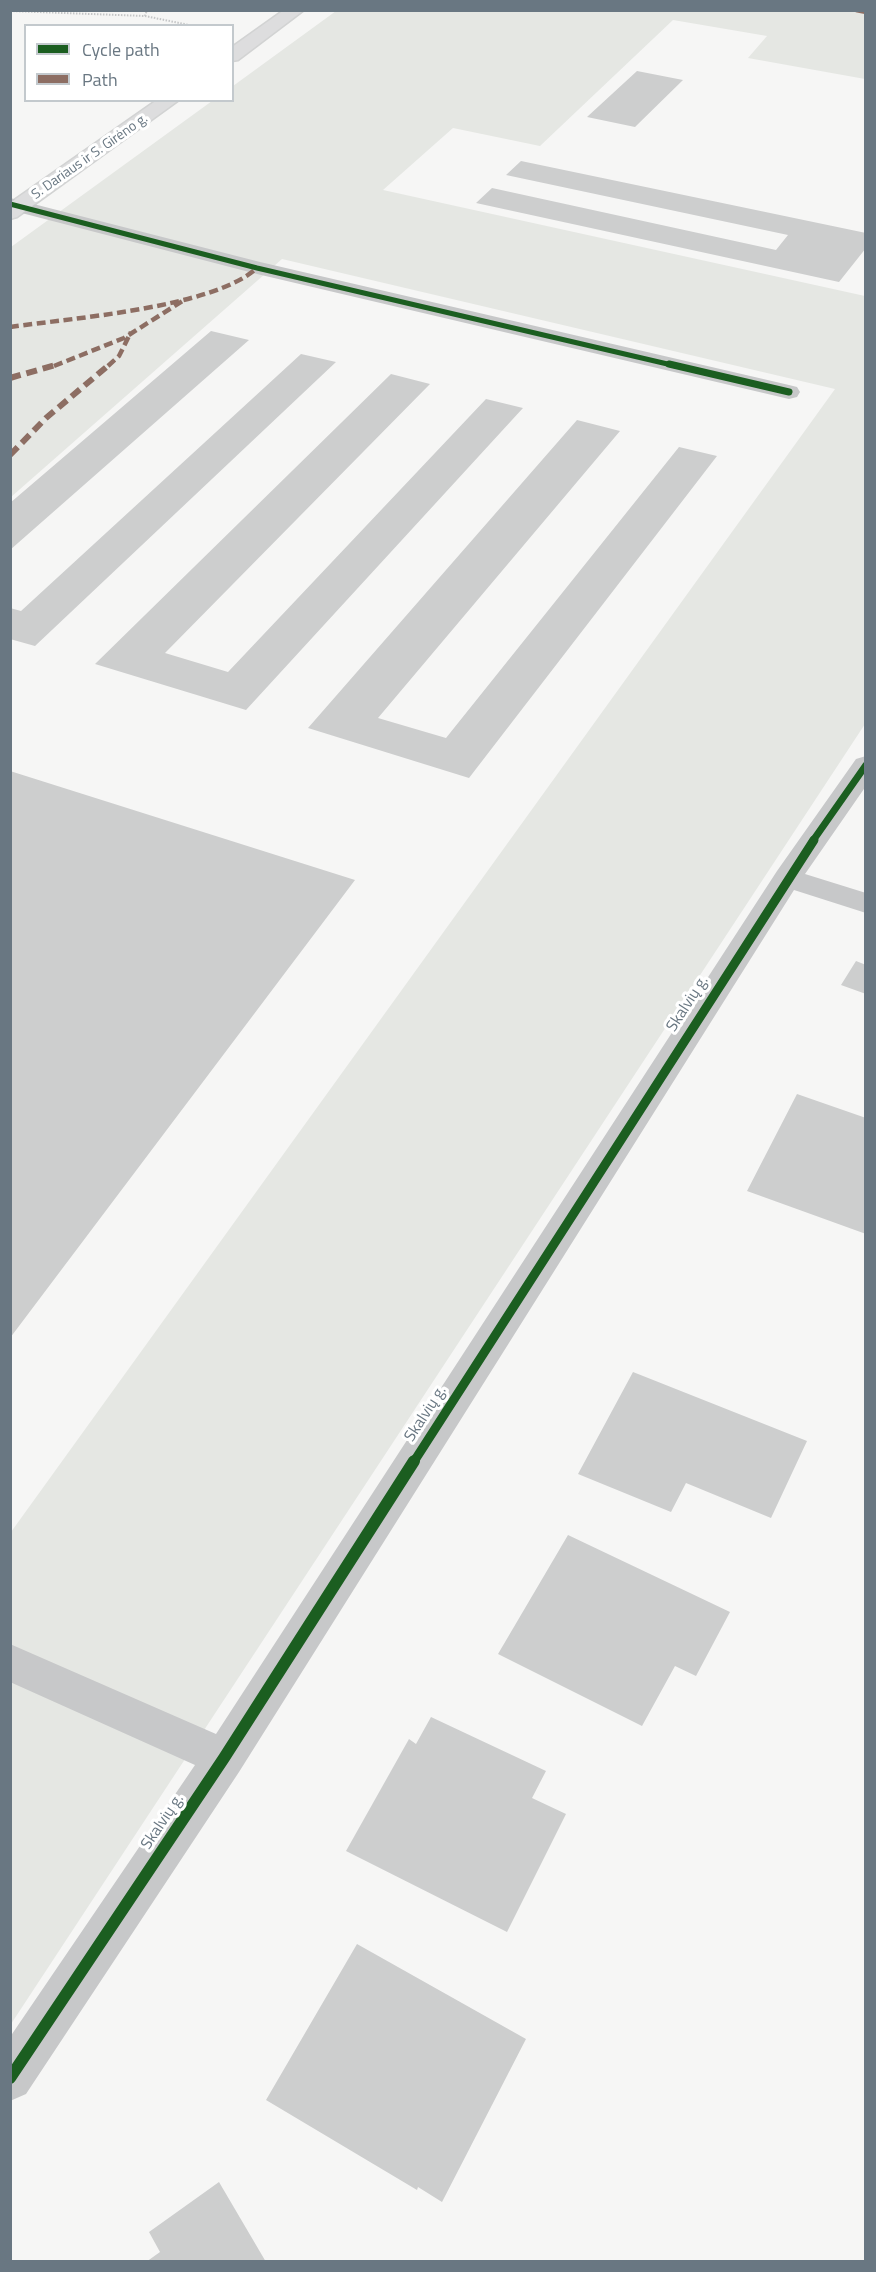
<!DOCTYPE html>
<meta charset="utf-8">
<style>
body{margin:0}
#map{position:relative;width:876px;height:2272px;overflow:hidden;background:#f6f6f5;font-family:"Titillium Web",sans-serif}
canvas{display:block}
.frame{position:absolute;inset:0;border:12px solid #697782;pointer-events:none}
.legend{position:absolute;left:24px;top:24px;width:210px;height:78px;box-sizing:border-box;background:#fff;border:2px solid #c3c9cd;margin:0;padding:8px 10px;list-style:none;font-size:18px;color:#697782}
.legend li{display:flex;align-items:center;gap:12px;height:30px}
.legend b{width:30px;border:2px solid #c3c9cd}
</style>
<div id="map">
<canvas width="876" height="2272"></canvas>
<div class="frame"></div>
<ul class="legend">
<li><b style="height:8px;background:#1b5e20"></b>Cycle path</li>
<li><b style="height:8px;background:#8d6e63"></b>Path</li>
</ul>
</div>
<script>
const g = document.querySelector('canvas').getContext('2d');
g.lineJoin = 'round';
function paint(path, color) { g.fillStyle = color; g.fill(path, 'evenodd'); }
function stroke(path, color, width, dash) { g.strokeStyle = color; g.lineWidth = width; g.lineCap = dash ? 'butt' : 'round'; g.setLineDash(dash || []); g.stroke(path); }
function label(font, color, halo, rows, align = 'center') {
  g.font = font + ' "Titillium Web",sans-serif'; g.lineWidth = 6; g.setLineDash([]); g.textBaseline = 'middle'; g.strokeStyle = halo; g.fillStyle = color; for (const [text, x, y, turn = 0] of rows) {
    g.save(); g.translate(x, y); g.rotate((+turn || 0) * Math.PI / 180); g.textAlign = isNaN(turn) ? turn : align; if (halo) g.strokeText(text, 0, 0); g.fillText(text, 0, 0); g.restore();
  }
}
const green = new Path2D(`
 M336,11H865V79L748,58L767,36L673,20L540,146L453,128L383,190L865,296V724L11,2024V1532L835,389L282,259L11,497V247L212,101L232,100L233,86Z`);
const building = new Path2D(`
 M637,71L683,80L635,127L587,117Z
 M521,161L866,233V248L839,282L476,203L492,188L776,250L788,235L506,175Z
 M211,331L249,340L10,550V503Z
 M301,354L336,362L35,646L10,639V608L21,611Z
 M391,374L430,384L165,653L228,672L486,399L523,408L246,710L95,664Z
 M577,420L620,431L378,718L446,738L679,447L717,456L469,778L308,728Z
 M10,771L355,880L10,1338Z
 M856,961L866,965V994L841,985Z
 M797,1094L866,1118V1234L747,1191Z
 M633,1372L807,1441L771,1518L686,1483L671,1512L578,1474Z
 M568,1535L730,1612L696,1676L675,1666L642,1726L498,1654Z
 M431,1717L546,1771L532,1798L566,1814L507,1932L346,1851L409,1739L416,1744Z
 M357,1944L526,2039L442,2202L418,2187L417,2190L266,2100Z
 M219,2182L266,2262H146L160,2252L149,2232Z`);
const path = new Path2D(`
 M10,11L145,16L147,10
 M145,16L194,26`);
const street = new Path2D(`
 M10,198L260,262L789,385L797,387L800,392L797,397L789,399L257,274L10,210Z
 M866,756V786L805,874L866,893V913L794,890L239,1772L26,2094L10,2101V2037L195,1765L10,1682V1644L216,1734L777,871L856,759Z`);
const secondary = new Path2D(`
 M284,10H304L238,60L232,61V47Z
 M157,100H179L17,217L10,219V203Z`);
const quietFar1 = new Path2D(`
 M856,10L866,12
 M10,327C72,318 213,308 257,268
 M54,366L124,338L184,300
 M108,366L119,356L131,332`);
const quiet = new Path2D(`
 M10,378L59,364
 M10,455L46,418L110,364`);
const cyclewayFar3 = new Path2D(`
 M10,204L257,268L676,366`);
const cyclewayFar2 = new Path2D(`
 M669,364L789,392
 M812,842L866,765`);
const cyclewayFar1 = new Path2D(`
 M413,1463L814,840`);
const cycleway = new Path2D(`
 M10,2078L224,1758L414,1461`);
const farStreetnames = [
 ["S. Dariaus ir S. Girėno g.",90,157,-35]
];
const streetNames = [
 ["Skalvių g.",688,1004,-57],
 ["Skalvių g.",426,1414,-57],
 ["Skalvių g.",163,1822,-56]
];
paint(green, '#e5e7e3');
paint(building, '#cdcece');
stroke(secondary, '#d2d3d3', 3);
stroke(path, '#c5c6c7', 2, [1.5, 1.5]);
paint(street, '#c7c8c9');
paint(secondary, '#ddddde');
stroke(quietFar1, '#8d6e63', 4.5, [9, 4.5]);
stroke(quiet, '#8d6e63', 6, [11, 6]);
stroke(cyclewayFar3, '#1b5e20', 5);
stroke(cyclewayFar2, '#1b5e20', 7);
stroke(cyclewayFar1, '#1b5e20', 9);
stroke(cycleway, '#1b5e20', 12);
label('14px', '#697782', '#fff', farStreetnames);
label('16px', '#697782', '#fff', streetNames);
</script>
